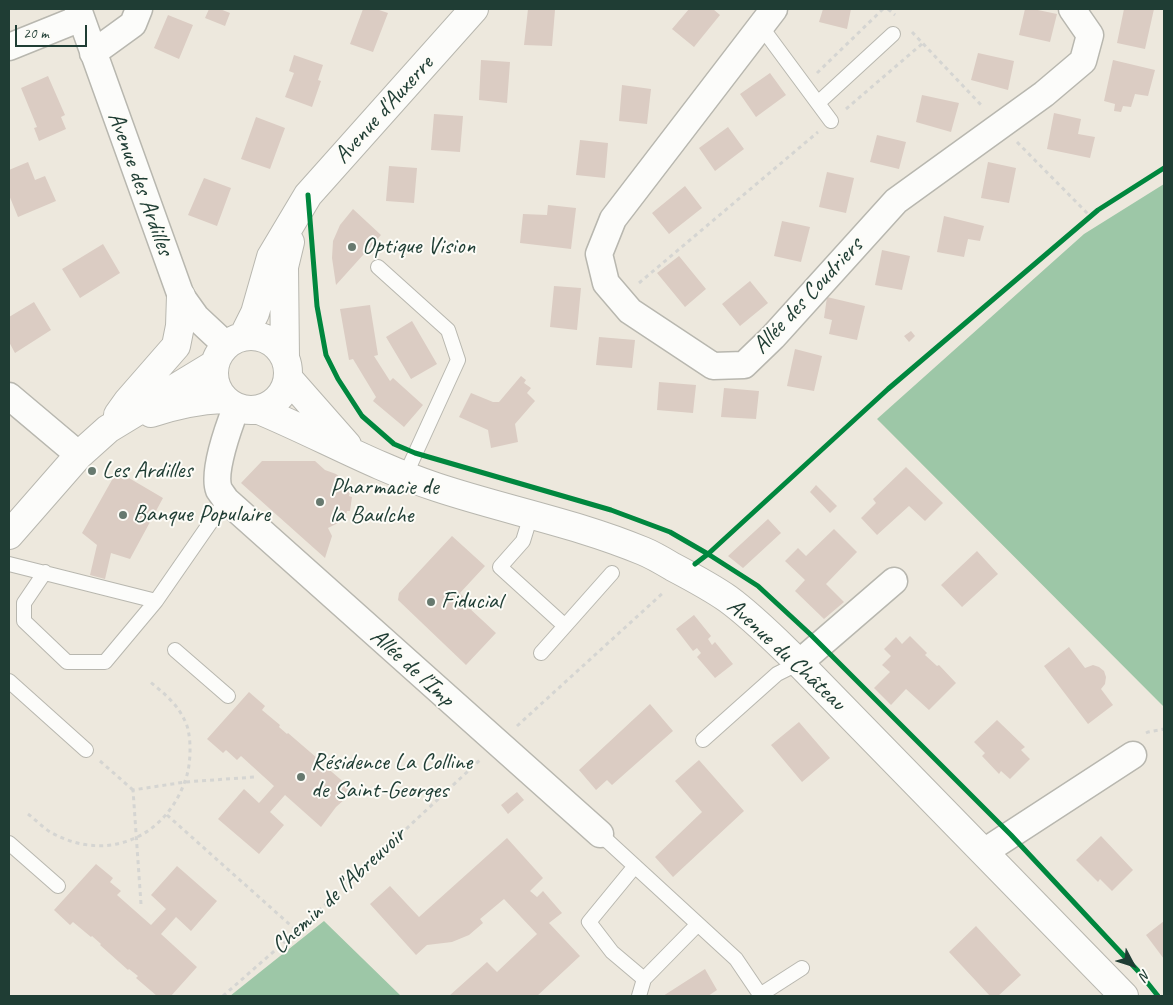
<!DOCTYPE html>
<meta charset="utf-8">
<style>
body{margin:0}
#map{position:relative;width:1173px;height:1005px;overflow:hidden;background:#ede8dd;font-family:Caveat,sans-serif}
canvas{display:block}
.frame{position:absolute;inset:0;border:10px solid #1f3d34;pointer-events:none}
.north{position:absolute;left:1108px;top:940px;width:50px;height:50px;-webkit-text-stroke:4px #fdfcf7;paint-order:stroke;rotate:130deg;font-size:14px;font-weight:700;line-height:20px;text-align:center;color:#1f3d34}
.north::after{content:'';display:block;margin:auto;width:18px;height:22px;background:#1f3d34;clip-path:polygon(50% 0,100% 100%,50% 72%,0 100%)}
.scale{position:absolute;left:15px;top:25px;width:72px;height:22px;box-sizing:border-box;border:2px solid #1f3d34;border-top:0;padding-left:6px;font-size:15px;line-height:18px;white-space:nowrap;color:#1f3d34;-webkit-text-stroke:4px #fdfcf7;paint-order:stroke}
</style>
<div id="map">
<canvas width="1173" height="1005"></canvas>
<div class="frame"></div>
<div class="north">N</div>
<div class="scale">20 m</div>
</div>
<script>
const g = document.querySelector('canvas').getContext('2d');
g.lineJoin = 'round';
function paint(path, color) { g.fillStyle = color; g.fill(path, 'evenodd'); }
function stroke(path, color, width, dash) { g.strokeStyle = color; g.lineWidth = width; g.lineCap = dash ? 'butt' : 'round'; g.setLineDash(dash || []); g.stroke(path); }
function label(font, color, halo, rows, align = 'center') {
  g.font = font + ' Caveat,sans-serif'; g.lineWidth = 4; g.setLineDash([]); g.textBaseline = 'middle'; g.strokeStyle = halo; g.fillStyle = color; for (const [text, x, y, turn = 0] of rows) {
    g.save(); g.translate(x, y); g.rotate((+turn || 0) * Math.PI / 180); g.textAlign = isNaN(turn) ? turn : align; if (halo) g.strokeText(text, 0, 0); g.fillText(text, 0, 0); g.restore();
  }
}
const forest = new Path2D(`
 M1164,184V707L877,419L1084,234Z
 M324,921L401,996H230Z`);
const building = new Path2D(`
 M209,9H220L230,13L225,26L205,18Z
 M363,9H376L388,13L373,52L350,44Z
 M528,9L555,10L552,46L524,45Z
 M689,9H713L720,15L694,47L672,29Z
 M823,9H851L847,29L819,22Z
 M1025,9H1033L1057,14L1050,42L1019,35Z
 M1124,9H1154L1145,49L1117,43Z
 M168,15L193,25L179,59L154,48Z
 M978,53L1014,61L1008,90L971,80Z
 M294,55L323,65L318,80L321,81L312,107L285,97L294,73L289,71Z
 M481,60L510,62L507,103L479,100Z
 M1113,60L1155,70L1148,96L1135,94L1131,107L1123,106L1121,112L1114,111L1115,104L1104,101Z
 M770,73L786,95L756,117L740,94Z
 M48,76L65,115L61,117L66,129L39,141L34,128L37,127L21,88Z
 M622,85L651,89L647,124L619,121Z
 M922,95L959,103L951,132L916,122Z
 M1054,113L1081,119L1078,134L1095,137L1090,158L1047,149Z
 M434,114L463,116L460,152L431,150Z
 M256,117L285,128L270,169L241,159Z
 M728,127L744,149L715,171L699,148Z
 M877,135L906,142L899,169L870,162Z
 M580,140L608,143L605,178L576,175Z
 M28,162L35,180L45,176L56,201L18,217L9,195V170Z
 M988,162L1016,168L1009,203L981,198Z
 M389,166L417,168L414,203L386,201Z
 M827,172L854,178L846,213L819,207Z
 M204,178L231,188L217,226L188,215Z
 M685,186L702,208L669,234L652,213Z
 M548,205L576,208L571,249L520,243L523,214L547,215Z
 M353,209L381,235L336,285L332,258L333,241L340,225Z
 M944,216L984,226L980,241L968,239L964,257L937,252Z
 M782,221L810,227L801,262L774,256Z
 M103,244L120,273L80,298L62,269Z
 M882,250L910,256L902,290L875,285Z
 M679,256L706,289L685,307L657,273Z
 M750,281L768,303L740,326L722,304Z
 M554,286L581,288L577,330L550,327Z
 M827,297L865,306L857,340L829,334L832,320L824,318Z
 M34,302L51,330L15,353L9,342V317Z
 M370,305L378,355L374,356L390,381L393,378L423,405L404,427L373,401L376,397L353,359L349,360L340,309Z
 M412,321L437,364L411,379L386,337Z
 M911,331L915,336L909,342L904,336Z
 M599,337L635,340L632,368L596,365Z
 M795,349L822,356L814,391L787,386Z
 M521,376L526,380L524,383L531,388L527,393L535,401L515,424L518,442L491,448L488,430L459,417L471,393L493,402H499Z
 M659,382L696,385L693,413L657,410Z
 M724,388L759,391L756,419L721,417Z
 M262,461H315L325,470L336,474L346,482L350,492L349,496L352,497L350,511H347L346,515L338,523L328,528L332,536L325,558L241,483Z
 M906,467L943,503L925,521L909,506L877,535L861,518L876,503L873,499Z
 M117,471L163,498L130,559L111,553L105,579L90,575L97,545L82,533Z
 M816,485L837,506L830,513L810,492Z
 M768,519L781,533L743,568L728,556Z
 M834,529L857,552L826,584L844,602L824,619L795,591L805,580L785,561L798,548L806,556Z
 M452,536L485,566L460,593L469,604L467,606L496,633L466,665L398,600L399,593Z
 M977,551L998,574L962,607L941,585Z
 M694,615L711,636L708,639L712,645L715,642L733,664L715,678L697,657L701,653L697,648L693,651L676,629Z
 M910,636L927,653L925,655L937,666L939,665L956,683L929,710L906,689L891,705L874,688L890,672L882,665L891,656L884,649L896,637L902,644Z
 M1069,647L1085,668L1093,665L1099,667L1104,671L1106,677L1105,684L1101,689L1113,705L1088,724L1044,666Z
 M249,692L265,706L262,710L280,725L279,727L287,734L288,733L317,758L315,760L324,768L325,766L354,791L336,807L321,827L285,795L270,812L284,825L259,854L218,819L244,789L259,803L274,786L241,756L237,760L226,750L223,753L207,739Z
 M650,704L673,731L612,785L607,780L596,790L579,770Z
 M997,720L1025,747L1021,750L1030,759L1010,779L1001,771L999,774L982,756L985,753L974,742Z
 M799,722L830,758L802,782L771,745Z
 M699,760L744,811L673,877L655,857L702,812L675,781Z
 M517,792L524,800L508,814L501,805Z
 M1101,836L1133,870L1112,891L1100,879L1098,882L1076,860Z
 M507,838L543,878L530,891L537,897L543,891L562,913L549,923L580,956L537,996H449L487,962L497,972L537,934L504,899L480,919L483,923L469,935L452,942L427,945L416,955L370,904L390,886L419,917Z
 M96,864L113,878L110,882L121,891L117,895L151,925L166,909L151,895L177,866L217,901L191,931L176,917L161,934L197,967L171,996H157L136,978L138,976L129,969L128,970L100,945L101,944L92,936L91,937L73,922L70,925L54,910Z
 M1164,921V959L1146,935Z
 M976,926L1021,975L998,996H990L949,952Z
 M705,969L717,990L708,996H663Z`);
const path = new Path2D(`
 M888,9L895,15
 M912,32L983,107
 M817,73L883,9
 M846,109L923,43
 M1017,142L1090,216
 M639,283L818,132
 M517,726L664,592
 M1146,733L1148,732L1164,729
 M100,761L133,790
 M28,814C36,820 43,828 52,833C109,864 169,836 187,775C191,761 192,732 184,719C176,702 162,692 148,680
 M167,815L297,931
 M141,904L133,790L185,782L255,777
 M223,996L297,931L481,759`);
const lane = new Path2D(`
 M760,25L831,121
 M818,103L893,34
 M378,267L448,330L458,360L405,476
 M531,515L523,541L500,567L565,626
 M9,564L156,601L226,500
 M45,572L24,603V621L67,662H105L156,601
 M175,650L228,696
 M541,653L612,573
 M9,681L86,750
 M703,740L777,674L799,663
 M600,834L736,959L761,996
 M9,843L58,886
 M635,866L589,922L612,952L644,979
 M760,995L802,968
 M639,996L644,979L698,924`);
const street = new Path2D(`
 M78,9L181,296L196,317L226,345
 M774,9L613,219L599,254L606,283L630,311L713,366L744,365L773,337L896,201L1044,94L1083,61L1090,35L1072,9
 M9,47L81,18
 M93,53L133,24L139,9
 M9,396L79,455
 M236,408C229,426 212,472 219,490C221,493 224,497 226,500L600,834
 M799,663L894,581
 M984,852L1133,755`);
const secondary = new Path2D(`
 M214 373a37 37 0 1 1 74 0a37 37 0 1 1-74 0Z
 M243,337L255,313L271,257L308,195L474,9
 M285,358L284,267L290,242
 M288,378L347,445
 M259,410C319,435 375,467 436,487C505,510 576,523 643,551C653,555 663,561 673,567C692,577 711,587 728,599C754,618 776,641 799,663L1124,996
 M151,413C175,405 198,400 223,399
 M118,415L128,401L176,346L180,326L181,296
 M9,535L79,455L108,429L215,364`);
const cycleway = new Path2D(`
 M308,195L317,306L326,355L338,379L362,416L394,444L415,453L611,510L670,532L708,554L758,586L810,634L1011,835L1138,971L1158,996
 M695,564L708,554L888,389L1098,210L1164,168`);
const markers = [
 [352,247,5,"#67796f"],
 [92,471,5,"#67796f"],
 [320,502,5,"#67796f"],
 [123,515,5,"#67796f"],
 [431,602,5,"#67796f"],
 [301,777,5,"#67796f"]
];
const streetNames = [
 ["Avenue d'Auxerre",384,110,-48],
 ["Avenue des Ardilles",140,184,70],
 ["Allée des Coudriers",808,296,-47],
 ["Avenue du Château",786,655,43],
 ["Allée de l'Imp",412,668,42],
 ["Chemin de l'Abreuvoir",339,891,-43]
];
const poiNames = [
 ["Optique Vision",362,247],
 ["Les Ardilles",102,471],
 ["Pharmacie de",330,488],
 ["la Baulche",330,516],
 ["Banque Populaire",133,515],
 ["Fiducial",441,602],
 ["Résidence La Colline",311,763],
 ["de Saint-Georges",311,791]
];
paint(forest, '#9dc7a7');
paint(building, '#dbccc3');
stroke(lane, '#b8b7af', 16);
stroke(street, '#b8b7af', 29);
stroke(secondary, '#b8b7af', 30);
stroke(path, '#d5d5d2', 3, [4, 4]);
stroke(lane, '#fcfcfa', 14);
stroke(street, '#fcfcfa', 26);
stroke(secondary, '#fcfcfa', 28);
stroke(cycleway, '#00873e', 5);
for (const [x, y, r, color] of markers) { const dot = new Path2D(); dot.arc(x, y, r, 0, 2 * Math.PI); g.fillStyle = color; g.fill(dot); stroke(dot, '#fdfcf7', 2); }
label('24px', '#1f3d34', '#fdfcf7', streetNames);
label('24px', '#1f3d34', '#fdfcf7', poiNames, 'left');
</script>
